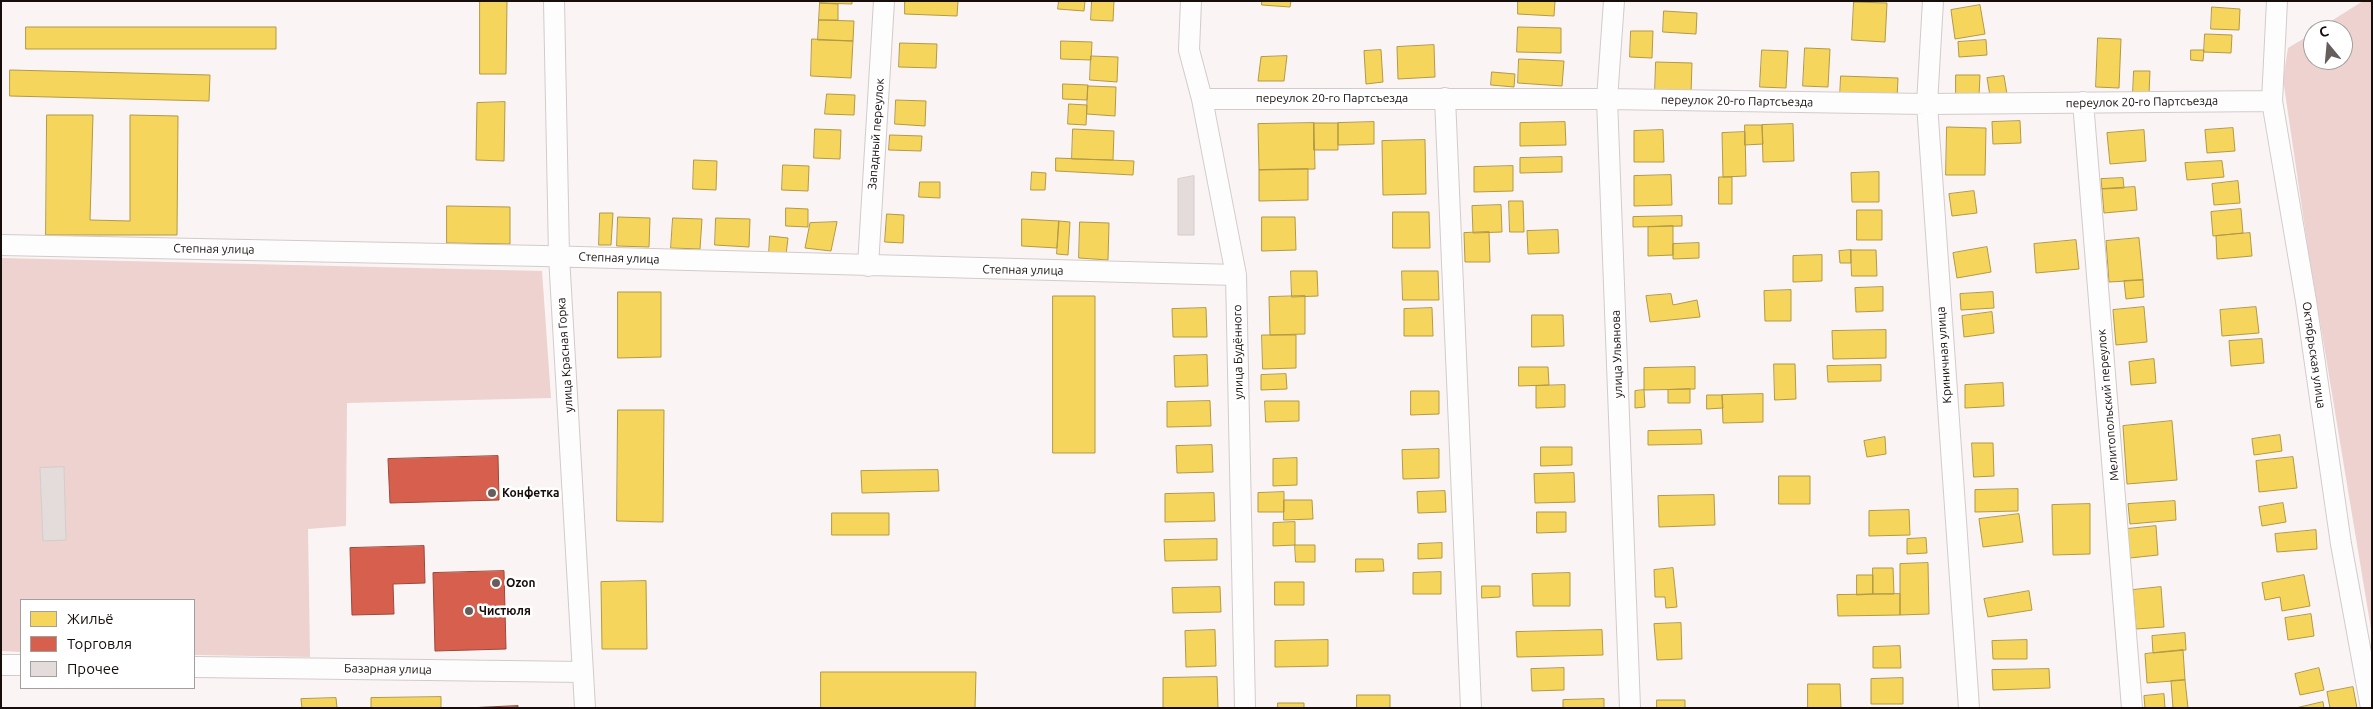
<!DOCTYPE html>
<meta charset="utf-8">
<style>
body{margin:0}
#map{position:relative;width:2373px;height:709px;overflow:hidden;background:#faf4f4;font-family:Ubuntu,sans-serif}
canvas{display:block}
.frame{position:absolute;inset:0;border:2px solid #170e0c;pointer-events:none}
.legend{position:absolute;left:20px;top:599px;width:175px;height:90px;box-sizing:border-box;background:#fff;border:1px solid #a29f9e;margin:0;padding:6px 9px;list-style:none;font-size:15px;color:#170e0c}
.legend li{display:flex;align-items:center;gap:10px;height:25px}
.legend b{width:25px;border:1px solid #a29f9e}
.north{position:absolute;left:2303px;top:20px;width:50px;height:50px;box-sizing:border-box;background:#fff;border:1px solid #a29f9e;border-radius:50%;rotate:343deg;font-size:14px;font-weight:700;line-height:20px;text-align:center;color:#170e0c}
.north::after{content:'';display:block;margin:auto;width:18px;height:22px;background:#665e5d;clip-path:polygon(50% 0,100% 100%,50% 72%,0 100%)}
</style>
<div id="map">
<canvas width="2373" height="709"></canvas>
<div class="frame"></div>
<ul class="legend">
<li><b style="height:14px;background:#f6d55c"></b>Жильё</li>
<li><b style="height:14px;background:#d6604d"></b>Торговля</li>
<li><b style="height:14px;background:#e4dbdb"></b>Прочее</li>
</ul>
<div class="north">С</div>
</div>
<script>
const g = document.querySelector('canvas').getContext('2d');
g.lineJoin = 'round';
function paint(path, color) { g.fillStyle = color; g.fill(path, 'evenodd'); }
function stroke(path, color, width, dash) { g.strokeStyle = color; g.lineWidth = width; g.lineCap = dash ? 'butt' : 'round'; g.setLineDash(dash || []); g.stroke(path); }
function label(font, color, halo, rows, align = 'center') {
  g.font = font + ' Ubuntu,sans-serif'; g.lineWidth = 5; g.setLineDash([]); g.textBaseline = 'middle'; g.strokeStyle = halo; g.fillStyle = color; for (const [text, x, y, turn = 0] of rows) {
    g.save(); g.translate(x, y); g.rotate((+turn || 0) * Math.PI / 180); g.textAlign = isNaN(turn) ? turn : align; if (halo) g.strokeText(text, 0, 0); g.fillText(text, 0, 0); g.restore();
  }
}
const green = new Path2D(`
 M2363,1H2372V635L2308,249L2283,79L2288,48L2313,33V60H2343V30H2317Z
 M1,258L542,271L551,398L347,403L346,526L308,529L310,657L194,655V600H21V652L1,651Z`);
const homes = new Path2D(`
 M480,1H507L506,74H480Z
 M820,1H852V4L820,3Z
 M905,1H958L957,16L905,14Z
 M1059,1H1085L1084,11L1058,9Z
 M1092,1H1114L1113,21L1091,20Z
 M1262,1H1291L1290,7L1262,5Z
 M1518,1H1555L1554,16L1518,14Z
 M1854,2L1887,3L1885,42L1852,40Z
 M820,3L838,4V20H819Z
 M1980,5L1985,34L1955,39L1951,10Z
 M2212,7L2240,9L2239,30L2211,29Z
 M1664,11L1697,13L1696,34L1663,32Z
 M819,20L854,21L853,41L818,40Z
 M26,27H276V49H26Z
 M1518,27L1561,28V53L1517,52Z
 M1631,31H1653L1652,58L1630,57Z
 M2205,34L2232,35L2231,53L2204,52Z
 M2098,38L2121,39L2119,88L2096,87Z
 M812,39L853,41L851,78L811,76Z
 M1986,40L1987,55L1959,57L1958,42Z
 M1061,41L1092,42L1091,60L1061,59Z
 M900,43L937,44L936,68L899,67Z
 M1434,45L1435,77L1398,79L1397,47Z
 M1805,48L1830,49L1828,87L1803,86Z
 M1381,50L1383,82L1366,84L1364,51Z
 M1762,50L1788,51L1786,88L1760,87Z
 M2191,50H2204L2203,61L2191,60Z
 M1091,56L1118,57L1117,82L1090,80Z
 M1287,56L1284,81H1258L1261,57Z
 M1519,59L1564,61L1562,86L1518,83Z
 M1656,62L1692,63L1691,94L1655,93Z
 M10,70L210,75L209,101L10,96Z
 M2134,71H2150L2149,94L2133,93Z
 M1492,72L1515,74L1514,87L1491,85Z
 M1956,75H1980L1979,96H1956Z
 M1841,76L1898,78L1897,99L1840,97Z
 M2004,76L2007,94L1990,96L1987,78Z
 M1063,84L1088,85L1087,100L1063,99Z
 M1088,86L1116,87L1115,116L1087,114Z
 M827,94L855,95L854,115L825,114Z
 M896,100L926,101L925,126L895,124Z
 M505,102L504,161L476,160L477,103Z
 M1069,104L1087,105L1086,125L1068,124Z
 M47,115H93L90,220L130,221V115L178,116L177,235H46Z
 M2020,121L2021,143L1993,144L1992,122Z
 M1374,122V144L1338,145V123Z
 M1565,122L1566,145L1520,146V123Z
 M1314,123H1338V150H1314Z
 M1314,123L1315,169L1259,170L1258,124Z
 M1793,124L1794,161L1763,162L1762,125Z
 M1745,125H1762L1763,144L1745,145Z
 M1947,127L1986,128L1985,175H1946Z
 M2233,128L2235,151L2207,153L2205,130Z
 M815,129L841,130L840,159L814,158Z
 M1073,129L1114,131L1113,160L1072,159Z
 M1663,130L1664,162H1634V131Z
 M2144,130L2146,161L2110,164L2107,133Z
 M1745,132L1746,176L1723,177L1722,133Z
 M890,135L922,136L921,151L889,150Z
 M1425,140L1426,194L1383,195L1382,141Z
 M1562,157V172L1520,173V158Z
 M1056,158L1134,161L1133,175L1056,171Z
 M694,160L717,161L716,190L693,189Z
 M2222,161L2224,177L2187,180L2185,163Z
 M783,165L809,166L808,191L782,190Z
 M1513,166V191L1474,192V167Z
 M1308,169V200L1259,201V170Z
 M1032,172L1046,173L1045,190H1031Z
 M1879,172V202H1852L1851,173Z
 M1671,175L1672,205L1634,206V176Z
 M1719,177H1732V204H1719Z
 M2123,178L2124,188L2102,189L2101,179Z
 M2238,181L2240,203L2214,205L2212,184Z
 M920,182H940V198L919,197Z
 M2135,187L2137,210L2104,213L2102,189Z
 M1974,191L1977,213L1952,216L1949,194Z
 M1509,201H1523L1524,232H1510Z
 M1501,205L1502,232L1473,233L1472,206Z
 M447,206L510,207V244L447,243Z
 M786,208L808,209V227L786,226Z
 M2241,209L2243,233L2213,236L2211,212Z
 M1857,210H1882V240H1857Z
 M1393,212H1429L1430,248H1393Z
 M600,213H613L611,245H599Z
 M887,214L904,215L903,243L885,242Z
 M1682,216V226L1633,227V217Z
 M618,217L650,218L649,247L617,246Z
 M1262,217H1295L1296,250L1262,251Z
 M673,218L702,219L700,249L671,248Z
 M716,218L750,219L749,247L715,245Z
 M1022,219L1059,221L1057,248L1022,246Z
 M1059,221L1070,222L1068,255L1057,254Z
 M837,222L831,251L805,248L810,223Z
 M1080,222L1109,223L1108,260L1079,258Z
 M1673,226V255L1648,256V227Z
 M1558,230L1559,253L1528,254L1527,231Z
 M1489,232L1490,262H1465L1464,233Z
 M2250,233L2252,256L2217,259L2216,236Z
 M770,236L788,238L786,255L769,254Z
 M2139,238L2143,280L2109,282L2106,241Z
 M2076,240L2079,269L2036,273L2034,244Z
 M1699,243V258L1673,259V244Z
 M1987,247L1991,272L1957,278L1953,253Z
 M1851,250V263H1840L1839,251Z
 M1851,250H1876L1877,276H1852Z
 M1822,255V281L1793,282V256Z
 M1291,271H1317L1318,296L1292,297Z
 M1402,271H1438L1439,300H1403Z
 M2143,280L2144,297L2126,299L2124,281Z
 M1883,287V311L1856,312L1855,288Z
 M1791,290V321H1765L1764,291Z
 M618,292H661V357L618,358Z
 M1993,292L1994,308L1961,310L1960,294Z
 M1671,294L1673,305L1697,300L1700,317L1650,322L1646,296Z
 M1053,296H1095V453H1053Z
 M1305,296V334L1270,335L1269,297Z
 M2144,307L2147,342L2116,345L2113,310Z
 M2256,307L2259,333L2222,336L2220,310Z
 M1206,308L1207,337H1173L1172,309Z
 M1432,308L1433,336H1404V309Z
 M1992,312L1994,333L1964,337L1962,316Z
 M1532,315H1563L1564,346L1532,347Z
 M1886,330V358L1833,359L1832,331Z
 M1262,335H1296V368L1263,369Z
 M2262,339L2264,363L2231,366L2229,341Z
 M1207,355L1208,386L1175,387L1174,356Z
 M2154,359L2156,383L2131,385L2129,362Z
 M1774,364H1795L1796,399L1775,400Z
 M1881,365V381L1828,382L1827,366Z
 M1519,367H1548L1549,385L1519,386Z
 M1695,367V389L1644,390V368Z
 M1286,374L1287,389L1261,390V375Z
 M2003,383L2004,406L1965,408V385Z
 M1565,385V407L1536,408V386Z
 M1690,389V403H1668V390Z
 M1644,390L1645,407L1635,408V391Z
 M1411,391H1439V414L1411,415Z
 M1763,394V422L1723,423L1722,395Z
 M1707,395H1722L1723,408L1707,409Z
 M1210,401L1211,426L1167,427V402Z
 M1265,401H1299V421L1266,422Z
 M618,410H664L663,522L617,521Z
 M2172,421L2177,480L2127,484L2123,426Z
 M1701,430L1702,444L1648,445V431Z
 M2280,435L2282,451L2254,455L2252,439Z
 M1885,437L1886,454L1867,457L1864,441Z
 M1972,443H1993L1994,476L1974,477Z
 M1212,445L1213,472L1177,473L1176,446Z
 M1541,447H1572V465L1541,466Z
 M1439,449V478L1403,479L1402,450Z
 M2293,457L2297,488L2259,492L2256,461Z
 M1297,458V485L1273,486V459Z
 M938,470L939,491L862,493L861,471Z
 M1574,473L1575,502L1535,503L1534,474Z
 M1779,476H1810V504H1779Z
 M2018,489V511L1975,512V490Z
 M1445,491L1446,512L1418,513L1417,492Z
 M1284,492V512H1258V493Z
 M1214,493L1215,521L1165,522V494Z
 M1714,495L1715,525L1659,527L1658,496Z
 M1284,500H1312L1313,519L1284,520Z
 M2175,501L2176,520L2130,524L2128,504Z
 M2283,503L2286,522L2262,526L2259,507Z
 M2090,504V554L2053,555L2052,505Z
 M1909,510L1910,535L1869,536V511Z
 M1537,512H1566V532L1537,533Z
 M832,513H889V535H832Z
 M2019,514L2023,542L1983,547L1979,519Z
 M1295,522V545L1273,546V523Z
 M2156,526L2158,555L2130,558L2127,529Z
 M2316,530L2317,549L2277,552L2275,534Z
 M1926,538L1927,553L1907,554V539Z
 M1217,539V560L1165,561L1164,540Z
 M1442,543V558L1418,559V544Z
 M1295,545H1315V562H1296Z
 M1356,559H1383L1384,571L1356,572Z
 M1928,563L1929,614L1900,615V564Z
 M1673,568L1677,607L1666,608L1665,597H1655L1654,570Z
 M1873,568H1893L1894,594H1873Z
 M1441,572V594H1413V573Z
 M1570,573V606H1533L1532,574Z
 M1857,575H1873V594L1857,595Z
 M2304,575L2310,606L2282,611L2280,597L2265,600L2262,583Z
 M646,581L647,649H602L601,582Z
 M1275,582H1304V605H1275Z
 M1482,586H1500V597L1482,598Z
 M1220,587L1221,612L1173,613L1172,588Z
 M2161,587L2164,627L2136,629L2133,590Z
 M2029,591L2032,610L1988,617L1984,599Z
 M1900,594V615L1838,616L1837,595Z
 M2311,614L2314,636L2288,640L2285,618Z
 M1681,623L1682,659L1657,660L1654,624Z
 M1215,630L1216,666L1186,667L1185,631Z
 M1602,630L1603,655L1517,657L1516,632Z
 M2185,633L2186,650L2153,653L2152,636Z
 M1328,640V666L1275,667V641Z
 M2027,640V659H1993L1992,641Z
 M1900,646L1901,668H1873V647Z
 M2183,650L2185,680L2147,683L2145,654Z
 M1564,668V690L1532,691L1531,669Z
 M2319,668L2324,690L2300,695L2295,674Z
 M2049,669L2050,688L1993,690L1992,670Z
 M821,672H976L975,708H821Z
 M1217,677L1218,708H1163V678Z
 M1903,678V704H1871V679Z
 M2185,680L2188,708H2173L2171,681Z
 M1808,684H1840L1841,708H1808Z
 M2353,687L2357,708H2330L2327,692Z
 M2164,694L2165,708H2145L2144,696Z
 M1357,695H1390V708H1357Z
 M441,697V708H371V698Z
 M336,698L337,708H302L301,699Z
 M1604,699V708H1563V700Z
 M1657,700H1685V708H1657Z
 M2323,702L2324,708H2296Z
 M1278,703H1304V708H1278Z`);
const shops = new Path2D(`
 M498,456L499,500L390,503L388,459Z
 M424,546L425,583L393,584L394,614L352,615L350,548Z
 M504,571L506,649L435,651L433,573Z
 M518,706V708H467Z`);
const building = new Path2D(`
 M1194,176V235H1178V179Z
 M64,467L66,540L43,541L40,468Z`);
const street = new Path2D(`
 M554,1L559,256L585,708
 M1191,1L1189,50L1202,99L1236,275L1245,708
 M1614,1L1607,99L1630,708
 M1933,1L1927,104L1969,708
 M2277,1L2272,101L2306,301L2341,544L2371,708
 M1445,98L1471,708
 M1202,99H1607L1927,104L2272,101
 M2083,102L2132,708
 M1,245L543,256L1236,275
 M868,266L884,1
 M1,665H21
 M194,667L583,672`);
const markers = [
 [492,493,5,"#665e5d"],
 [496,583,5,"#665e5d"],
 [469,611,5,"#665e5d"]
];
const streetNames = [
 ["переулок 20-го Партсъезда",1332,98],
 ["переулок 20-го Партсъезда",1737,101,1],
 ["переулок 20-го Партсъезда",2142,102,-1],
 ["Западный переулок",876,134,-86],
 ["Степная улица",214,249,1],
 ["Степная улица",619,258,2],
 ["Степная улица",1023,270,1],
 ["улица Будённого",1238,352,-91],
 ["улица Ульянова",1617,354,-92],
 ["улица Красная Горка",565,355,-94],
 ["Криничная улица",1944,355,-94],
 ["Октябрьская улица",2314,355,82],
 ["Мелитопольский переулок",2108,405,-95],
 ["Базарная улица",388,669,1]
];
const poiNames = [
 ["Конфетка",502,493],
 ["Ozon",506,583],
 ["Чистюля",479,611]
];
paint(green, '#edd2cf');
paint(homes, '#f6d55c');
stroke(homes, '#b39944', 1);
paint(shops, '#d6604d');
stroke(shops, '#9d473a', 1);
paint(building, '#e4dbdb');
stroke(building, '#d5cccc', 1);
stroke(street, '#d2cbca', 22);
stroke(street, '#fefdfd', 20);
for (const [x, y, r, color] of markers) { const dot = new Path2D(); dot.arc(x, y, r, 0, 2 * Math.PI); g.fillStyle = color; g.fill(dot); stroke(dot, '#fff', 2); }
label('12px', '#170e0c', '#fff', streetNames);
label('bold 12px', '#170e0c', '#fff', poiNames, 'left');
</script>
